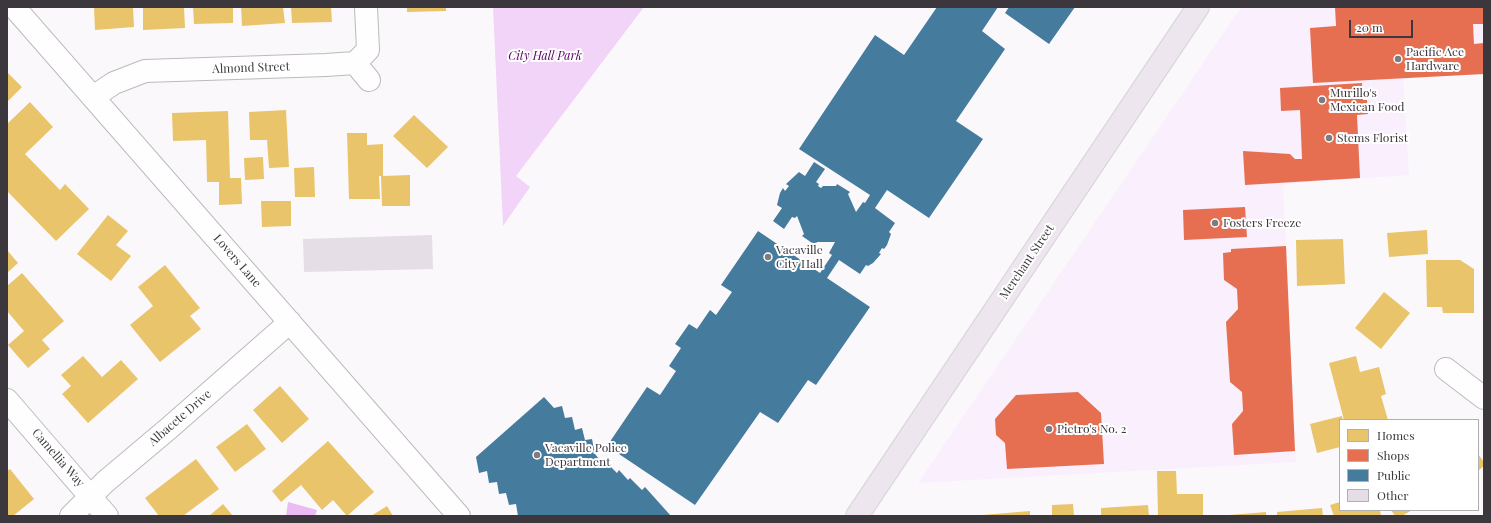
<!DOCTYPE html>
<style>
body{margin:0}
#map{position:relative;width:1491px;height:523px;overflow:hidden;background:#fbf8fc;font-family:"Playfair Display",serif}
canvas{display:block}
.frame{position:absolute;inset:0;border:8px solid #3c373d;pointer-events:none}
.legend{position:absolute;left:1339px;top:419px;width:140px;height:92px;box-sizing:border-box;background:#fff;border:1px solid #b1afb1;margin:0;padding:5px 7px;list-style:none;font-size:12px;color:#3c373d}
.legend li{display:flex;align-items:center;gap:8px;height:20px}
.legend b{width:20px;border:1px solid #b1afb1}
.scale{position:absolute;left:1349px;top:20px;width:64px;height:18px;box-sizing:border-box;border:2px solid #3c373d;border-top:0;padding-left:5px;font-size:12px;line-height:14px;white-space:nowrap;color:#3c373d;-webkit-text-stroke:3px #fff;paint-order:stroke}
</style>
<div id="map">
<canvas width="1491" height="523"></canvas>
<div class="frame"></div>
<ul class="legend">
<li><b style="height:11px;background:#e9c46a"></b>Homes</li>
<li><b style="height:11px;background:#e76f51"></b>Shops</li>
<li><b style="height:11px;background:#457b9d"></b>Public</li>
<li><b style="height:11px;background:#e5dee6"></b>Other</li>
</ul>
<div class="scale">20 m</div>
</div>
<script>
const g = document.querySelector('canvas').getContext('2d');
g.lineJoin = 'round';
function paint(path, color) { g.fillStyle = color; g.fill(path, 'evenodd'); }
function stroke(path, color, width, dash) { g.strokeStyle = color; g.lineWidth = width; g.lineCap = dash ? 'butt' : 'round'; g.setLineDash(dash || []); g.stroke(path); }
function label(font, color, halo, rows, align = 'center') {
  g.font = font + ' "Playfair Display",serif'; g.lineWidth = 4; g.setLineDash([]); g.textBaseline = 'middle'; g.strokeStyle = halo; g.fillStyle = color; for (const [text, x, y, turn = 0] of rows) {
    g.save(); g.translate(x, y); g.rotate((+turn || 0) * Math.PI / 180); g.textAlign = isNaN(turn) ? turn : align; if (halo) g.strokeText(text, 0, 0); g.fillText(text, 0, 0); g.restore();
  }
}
const built = new Path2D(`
 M1241,7H1484V74L1403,77L1409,175L1283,184L1296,462L918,483Z`);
const green = new Path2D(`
 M493,7H644L516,176L530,187L503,226Z`);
const water = new Path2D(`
 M288,502L317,510L315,516H286Z`);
const homes = new Path2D(`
 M94,7H133L134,27L95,30Z
 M143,7H184L185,28L143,30Z
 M193,7H233V23L194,24Z
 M241,7H283L285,23L242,26Z
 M291,7H331L332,22L292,23Z
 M407,7H446V11L407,12Z
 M7,72L22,87L7,102Z
 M30,102L53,127L25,154L60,190L65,184L89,209L56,241L7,191V124Z
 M286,110L289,167L269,168L267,140H250L249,112Z
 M228,111L230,178H241L242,204L219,205V182H207L206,140L173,141L172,113Z
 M414,115L448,147L427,168L393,136Z
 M347,133H367V145L383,144V176L410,175V206H382L381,176H379L380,199H349Z
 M263,157L264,179L245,180L244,158Z
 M314,167L315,197H295L294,168Z
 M261,201H291V226L262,227Z
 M108,215L128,231L116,245L131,256L111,281L77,254Z
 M1427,230L1428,254L1389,257L1387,233Z
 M1343,239L1345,284L1297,286L1296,240Z
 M7,250L18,263L7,273Z
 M1426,260H1460L1474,269V313H1443L1442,307H1427Z
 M165,265L200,308L190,316L201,329L160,362L130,325L153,306L138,287Z
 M22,273L64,321L42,340L50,349L28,368L8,345L24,331L7,311V286Z
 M1384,292L1410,313L1381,349L1355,328Z
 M83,356L102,377L121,360L138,379L88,423L62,394L71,386L61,375Z
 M1356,356L1360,372L1379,367L1386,394L1381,396L1388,420H1360L1359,419L1344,420L1329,363Z
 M280,386L309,419L282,443L253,410Z
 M1342,416L1343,420H1340V447L1317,453L1310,424Z
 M247,424L266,449L235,472L216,447Z
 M328,441L374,492L347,516L333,500L322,510L301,485L281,502L272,491Z
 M1478,454L1484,462V466L1478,471Z
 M196,459L219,489L183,516H159L145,498Z
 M10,469L34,499L13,516H7V471Z
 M1157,471H1176L1177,494H1203V516H1158Z
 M1340,502V510H1380L1381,516H1334L1330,505Z
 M223,504L233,516H209Z
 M1073,504L1074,516H1052V505Z
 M1148,505L1149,516H1101V508Z
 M387,506L393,516H371Z
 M1322,508L1323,516H1277V512Z
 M1391,510H1412L1402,516H1395Z
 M1030,511V516H982V515Z
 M1266,512V516H1229V515Z`);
const shops = new Path2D(`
 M1335,7H1484V24H1473L1474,44L1484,43V74L1313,83L1310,28L1336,26Z
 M1362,83L1363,100H1367L1368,114L1357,115L1360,178L1245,185L1243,151L1290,154L1295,159H1302L1300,110L1281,111L1280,88Z
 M1245,207L1247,237L1184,240L1183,210Z
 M1286,246L1295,451L1234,455L1232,424L1243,411L1242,392L1230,382L1226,322L1238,309L1237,289L1224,280L1223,253L1231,252V249Z
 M1078,392L1101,413L1104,464L1007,469L1005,443L996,435L995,419L1016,395Z`);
const public = new Path2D(`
 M937,7H998L982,31L1005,49L956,121L983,139L929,218L887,190L875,208L895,223L889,232L891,234L887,245L884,249L882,248L879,253L881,254L873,263L868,266L866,265L860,274L839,260L827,278L870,307L816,385L808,380L778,423L760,412L695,505L607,446L647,387L660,395L676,371L669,366L681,348L675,344L689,324L697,329L710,310L716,315L732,292L721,285L758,231L820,273L832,255L829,253L835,242H817L815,245L802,236L804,234L797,216L795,218L792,217L784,229L773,221L782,208L777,205L780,193L783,188L785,191L789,186L786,184L799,172L805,176L814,162L825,169L816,182L819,184L818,186L821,188L823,186H836L837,184L850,192L848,194L856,212L863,202L865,203L870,195L799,149L875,35L904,55Z
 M1009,7H1075L1049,44L1005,13Z
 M544,397L554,408L562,406L565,418L572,417L575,430L582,428L585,440L592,439L595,454L603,464L606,462L617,473L619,470L628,480L630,478L642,490L645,487L671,516H518L516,504L509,505L506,493L499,494L497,482L489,483L487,471L479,473L476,457Z`);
const building = new Path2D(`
 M432,235L433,269L304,272L303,239Z`);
const minor = new Path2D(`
 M14,7L459,516
 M355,63L369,80
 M93,97L114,83L145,71L326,65L355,63L368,50L366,7
 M1446,369L1484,398
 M7,400L107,516
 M71,516L105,482L168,429L290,322`);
const major = new Path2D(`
 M857,516L1198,7`);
const markers = [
 [1398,59,4,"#7f7b80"],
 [1322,100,4,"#7f7b80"],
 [1329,138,4,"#7f7b80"],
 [1215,223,4,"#7f7b80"],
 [768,257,4,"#7f7b80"],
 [1049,429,4,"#7f7b80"],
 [537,455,4,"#7f7b80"]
];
const poiNames = [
 ["Pacific Ace",1406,52],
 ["Hardware",1406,66],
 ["Murillo's",1330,93],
 ["Mexican Food",1330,107],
 ["Stems Florist",1337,138],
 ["Fosters Freeze",1223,223],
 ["Vacaville",776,250],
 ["City Hall",776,264],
 ["Pietro's No. 2",1057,429],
 ["Vacaville Police",545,448],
 ["Department",545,462]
];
const parkNames = [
 ["City Hall Park",545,56]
];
const streetNames = [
 ["Almond Street",251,68,-2],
 ["Lovers Lane",237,261,49],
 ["Merchant Street",1027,262,-56],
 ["Albacete Drive",180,418,-41],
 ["Camellia Way",58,458,49]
];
paint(built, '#faeffd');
paint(green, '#f1d4f7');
paint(water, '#ebbcf4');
paint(homes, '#e9c46a');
paint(shops, '#e76f51');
paint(public, '#457b9d');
paint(building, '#e5dee6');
stroke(minor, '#bcb9bd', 24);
stroke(major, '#d6d5d7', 24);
stroke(minor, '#fefeff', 22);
stroke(major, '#ede6ee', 22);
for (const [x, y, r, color] of markers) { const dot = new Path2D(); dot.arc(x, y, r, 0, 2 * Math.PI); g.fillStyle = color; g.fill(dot); stroke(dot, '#fff', 1.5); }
label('12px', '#3c373d', '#fff', poiNames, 'left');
label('italic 12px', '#590167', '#fff', parkNames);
label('12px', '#3c373d', '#fff', streetNames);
</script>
